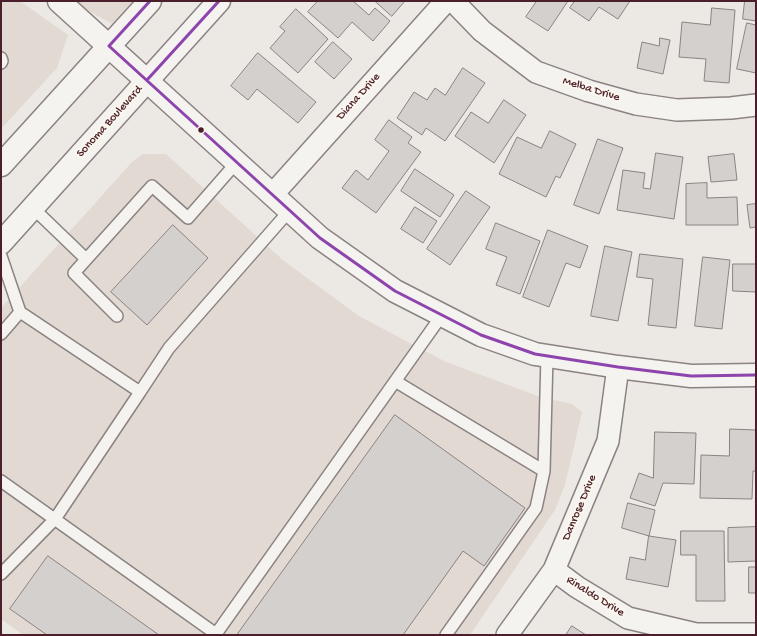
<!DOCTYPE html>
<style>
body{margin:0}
#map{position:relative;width:757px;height:636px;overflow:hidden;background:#ece9e4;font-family:"Gochi Hand",sans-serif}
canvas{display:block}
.frame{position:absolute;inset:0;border:2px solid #4a1f2b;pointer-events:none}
</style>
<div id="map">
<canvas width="757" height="636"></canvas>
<div class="frame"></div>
</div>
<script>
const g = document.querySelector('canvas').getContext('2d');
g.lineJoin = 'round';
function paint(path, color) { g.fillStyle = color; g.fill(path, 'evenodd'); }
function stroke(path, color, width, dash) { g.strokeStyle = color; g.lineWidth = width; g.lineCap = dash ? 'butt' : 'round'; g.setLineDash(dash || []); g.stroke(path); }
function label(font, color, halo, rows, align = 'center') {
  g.font = font + ' "Gochi Hand",sans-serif'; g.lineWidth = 4; g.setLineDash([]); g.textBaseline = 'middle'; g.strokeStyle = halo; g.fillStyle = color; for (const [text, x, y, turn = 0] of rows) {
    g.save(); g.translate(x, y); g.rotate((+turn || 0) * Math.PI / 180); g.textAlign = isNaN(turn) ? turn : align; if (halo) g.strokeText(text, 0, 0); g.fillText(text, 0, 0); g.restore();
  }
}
const built = new Path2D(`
 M1,1H20L68,35L57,68L1,129Z
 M71,1H133L112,24Z
 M143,154H166L284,261L359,316L446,362L541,397L572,404L582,412L565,485L555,510L470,635H23L1,619V308L132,162Z`);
const building = new Path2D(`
 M318,1H353L369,15L375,8L390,21L373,41L352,22L338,38L308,12Z
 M375,1H405L392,16Z
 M537,1H568L548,31L526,17Z
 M575,1H630L618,19L599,7L589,21L570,8Z
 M745,1H756V21L743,19Z
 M712,8L735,10L729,83L704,81L706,59L679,57L682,22L710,25Z
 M296,9L328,39L298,73L270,48L285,31L280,27Z
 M747,23L756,25V73L737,69Z
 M660,38L670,40L663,74L637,68L642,42L659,46Z
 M333,42L352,59L334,79L315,62Z
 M258,53L316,102L298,123L257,89L248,100L231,86Z
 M463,68L485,83L445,141L426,128L422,135L397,118L414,92L427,100L435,88L445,95Z
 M504,100L526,115L494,163L455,136L471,112L488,123Z
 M389,120L412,137L408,143L421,152L376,213L342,188L356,170L368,180L389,151L375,140Z
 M550,131L576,144L560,178L556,176L546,197L499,174L517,137L541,148Z
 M598,139L623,148L599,214L574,205Z
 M656,153L683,157L674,219L617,210L623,170L645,173L643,188L650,189Z
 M734,154L737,180L711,182L708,157Z
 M415,169L454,195L440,217L401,191Z
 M707,183V198L737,197L738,225H686V184Z
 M466,191L490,207L450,265L427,249Z
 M756,204V227L750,228L747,205Z
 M415,207L437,221L423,243L401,229Z
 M496,223L540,241L520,294L496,285L507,257L486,249Z
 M173,225L208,258L147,325L111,292Z
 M548,230L588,246L580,268L566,263L549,307L523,297Z
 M605,246L632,252L618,321L591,316Z
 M640,254L683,259L676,328L648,325L653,279L637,277Z
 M703,257L730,260L722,329L695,326Z
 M733,264H756V292L733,291Z
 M395,415L525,508L484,566L463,551L403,635H237Z
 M730,429L756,430V471H753L752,499L700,498L701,455L729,456Z
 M655,432L696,433L694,484L663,483L655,506L630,498L639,473L653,478Z
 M628,503L655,510L649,536L622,528Z
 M756,527V561L728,562V528Z
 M681,531H724L725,601H696V555H681Z
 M649,536L676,540L668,587L626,579L630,557L645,560Z
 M48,556L159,635H47L10,609Z
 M749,567H756V593H749Z
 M572,626L586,635H566Z`);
const service = new Path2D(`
 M1,58L2,61L1,63
 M33,208L86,259
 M1,256L20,312L140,392L169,348L290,210
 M117,316L74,273L152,186L188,218L237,162
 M1,334L20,312
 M395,381L544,471L547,356
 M1,481L216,634L442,315
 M1,574L55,519L140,392
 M446,635L536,508L544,471`);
const minor = new Path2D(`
 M453,1L482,31L536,72L589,91L636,104L677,110L731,108L756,105
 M273,194L446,1
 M554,570L577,587L628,618L696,634H756
 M507,635L554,570L608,441L618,367`);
const tertiary = new Path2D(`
 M59,1L320,238L395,291L481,335L535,354L618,367L691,376L756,375`);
const trunk = new Path2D(`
 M1,165L150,1
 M1,243L219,1`);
const bus1 = new Path2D(`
 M150,1L109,46L320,238L395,291L481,335L535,354L618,367L691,376L756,375
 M147,80L219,1`);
const markers = [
 [201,130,3.5,"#4a1f2b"]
];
const streetNames = [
 ["Melba Drive",591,90,17],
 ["Diana Drive",359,97,-48],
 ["Sonoma Boulevard",110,122,-48],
 ["Danrose Drive",580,508,-67],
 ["Rinaldo Drive",595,597,32]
];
paint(built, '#e2d9d3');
paint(building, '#d4d0cd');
stroke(building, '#8b8282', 1);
stroke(service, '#8b8282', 14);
stroke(minor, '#8b8282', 24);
stroke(tertiary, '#8b8282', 25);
stroke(trunk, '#8b8282', 25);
stroke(service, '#f4f3ef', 11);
stroke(minor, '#f4f3ef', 21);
stroke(tertiary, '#f4f3ef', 22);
stroke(trunk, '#f4f3ef', 22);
stroke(bus1, '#8e44ad', 3);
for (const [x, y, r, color] of markers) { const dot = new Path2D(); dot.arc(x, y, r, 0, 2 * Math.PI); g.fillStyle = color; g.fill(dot); stroke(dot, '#fbf7ec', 1.5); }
label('12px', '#4a1f2b', '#fbf7ec', streetNames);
</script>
